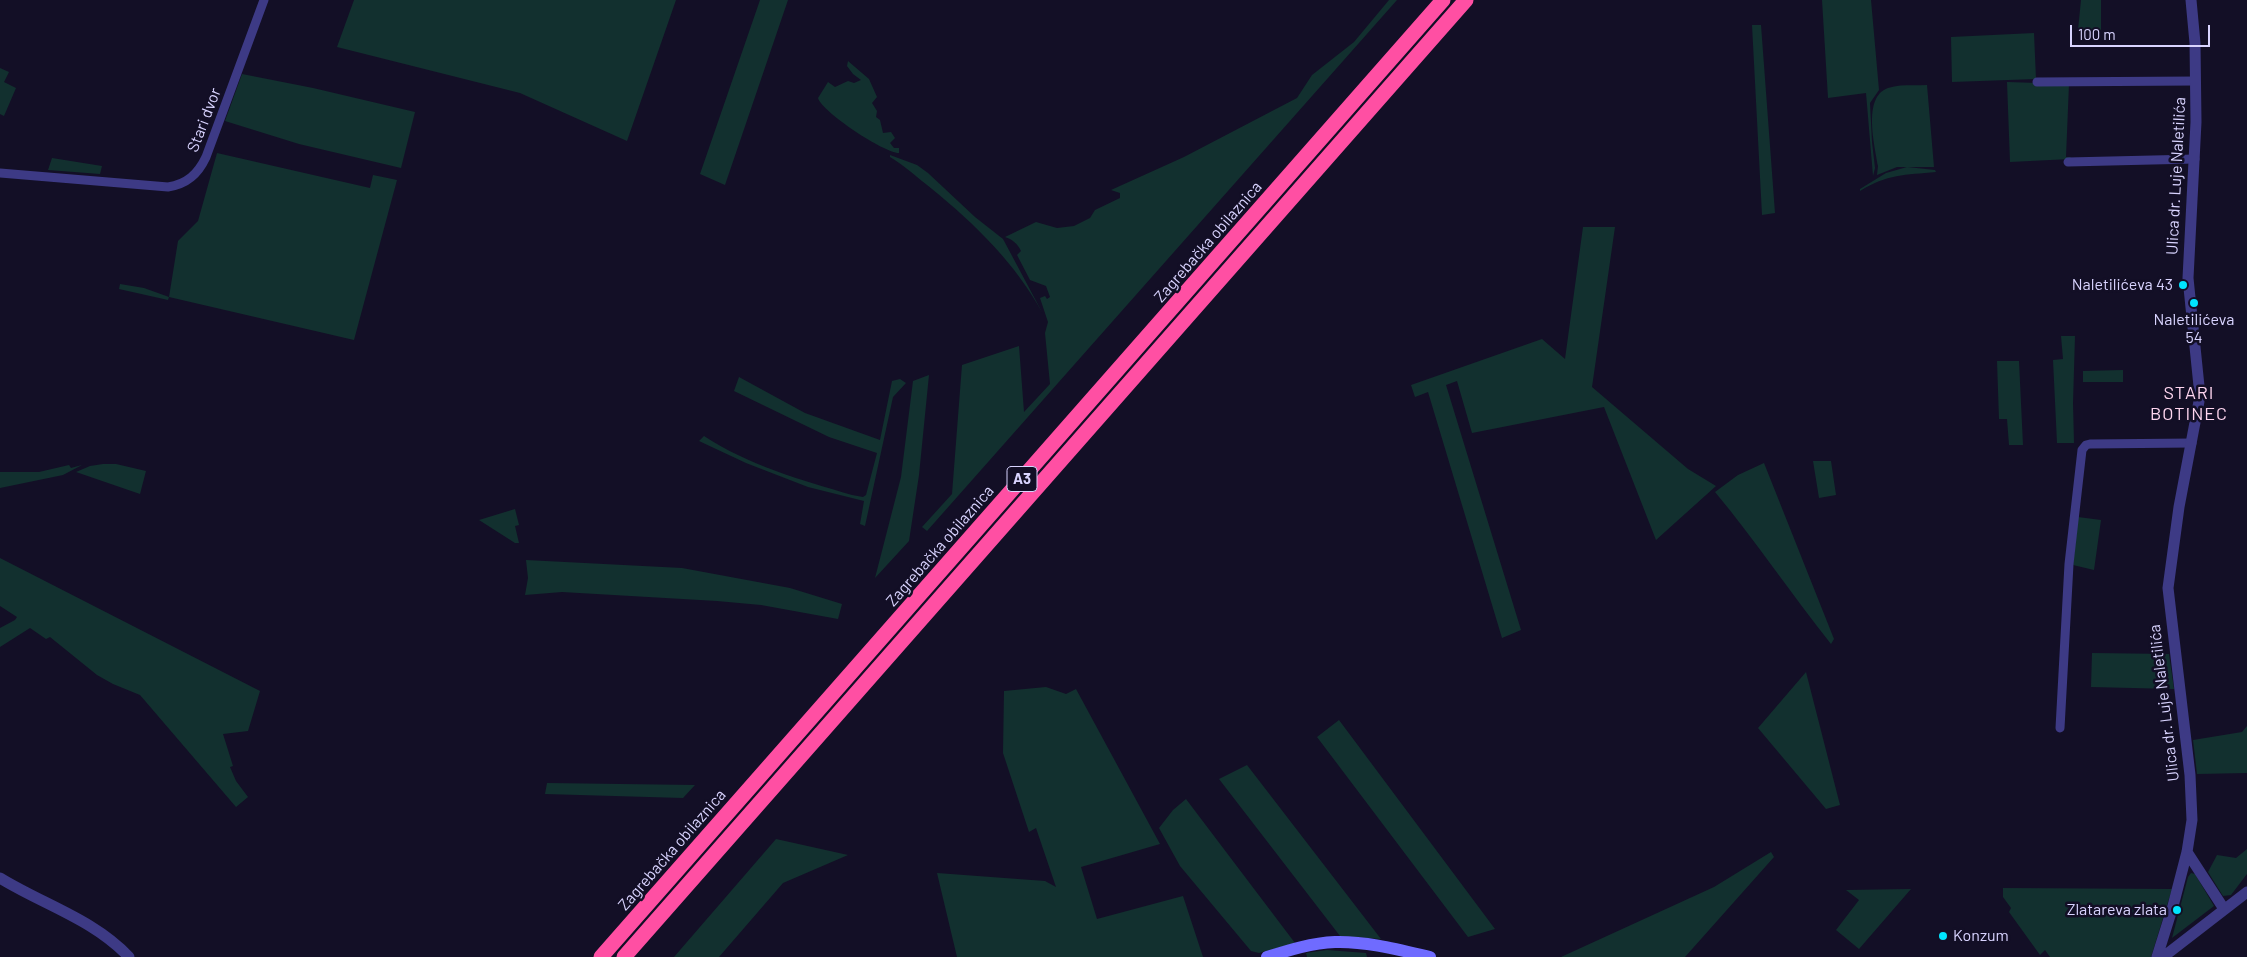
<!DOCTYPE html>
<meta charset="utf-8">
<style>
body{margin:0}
#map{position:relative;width:2247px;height:957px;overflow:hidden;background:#130f26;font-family:Barlow,sans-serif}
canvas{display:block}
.scale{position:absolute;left:2070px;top:25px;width:140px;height:22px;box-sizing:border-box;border:2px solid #d9d4ff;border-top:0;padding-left:6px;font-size:15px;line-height:18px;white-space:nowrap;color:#d9d4ff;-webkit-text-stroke:4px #130f26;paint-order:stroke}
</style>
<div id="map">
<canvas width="2247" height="957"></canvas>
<div class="scale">100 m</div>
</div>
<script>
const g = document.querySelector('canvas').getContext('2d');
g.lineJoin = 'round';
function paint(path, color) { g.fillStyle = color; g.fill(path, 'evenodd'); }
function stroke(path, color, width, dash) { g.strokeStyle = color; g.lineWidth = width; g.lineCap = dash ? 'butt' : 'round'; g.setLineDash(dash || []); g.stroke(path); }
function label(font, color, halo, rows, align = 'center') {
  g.font = font + ' Barlow,sans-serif'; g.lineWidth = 5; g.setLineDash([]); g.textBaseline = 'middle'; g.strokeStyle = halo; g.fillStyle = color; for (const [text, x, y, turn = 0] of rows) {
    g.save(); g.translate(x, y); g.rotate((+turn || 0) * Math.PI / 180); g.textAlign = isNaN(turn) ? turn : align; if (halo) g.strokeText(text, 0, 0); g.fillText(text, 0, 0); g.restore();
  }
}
const green = new Path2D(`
 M354,0H676L627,141L520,93L337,47Z
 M760,0H788L725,185L700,174Z
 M1389,0H1397L927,531L922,527L952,494L962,365L1019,346L1024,412L1050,384L1045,333L1048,322L1040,298L1045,296L1047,299L1050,297L1046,286L1030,280L1017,255L1021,251C1018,244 1012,239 1005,237L1036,222L1057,228L1074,226L1090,218L1095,210L1120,198V193L1111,190L1184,157L1297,98L1312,75L1354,42Z
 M1822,0H1871L1879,90L1870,103L1872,142L1875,168L1873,176L1866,93L1828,98Z
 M2081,0H2101V30H2078Z
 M1752,25H1761L1775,213L1762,215Z
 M2034,33L2036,79L1952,82L1951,37Z
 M848,61L869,79L877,97L872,103L877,111L876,117L880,120L883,133L891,132L895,138L890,143L894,148H899V153C884,153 822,112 818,98L828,82L835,87L848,81L854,83L861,80L853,74L847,66Z
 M0,68L9,72L4,82L16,88L4,116L0,114Z
 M242,74L313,88L415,112L401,168L299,144L225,121Z
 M2007,82L2069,84L2066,157H2071L2070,159L2010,162Z
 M1927,85L1934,167H1897L1877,175L1878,166C1875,146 1862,97 1888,88C1900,84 1914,86 1927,85Z
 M217,153L370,188L373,175L397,180L354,340L169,297L168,300L119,289L120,284L144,288L169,297L178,241L198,221Z
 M890,155L917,165L928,173L975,217L1003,239L1043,314C1016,264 976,225 932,189C918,178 905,166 890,157Z
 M52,158L102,166L100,174L48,170Z
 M1907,167L1935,170L1936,172C1905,175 1887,174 1860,191V189L1886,173Z
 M1583,227H1615L1592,387L1688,469L1716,486L1656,540L1604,407L1472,433L1457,381L1446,385L1521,630L1502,638L1428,392L1415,397L1411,385L1542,339L1565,359Z
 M2061,336H2075L2073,403L2074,443H2057L2053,360L2063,359Z
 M2019,361L2023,445H2009L2007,419H1999L1997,361Z
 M2123,370V382H2083V371Z
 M929,375L919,475L909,541L875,578L901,477L913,381Z
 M739,377L805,413L880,440L892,381L900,379L906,383L893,397L865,526L860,524L864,501L808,487L746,463L699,441L704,436C748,465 801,480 852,495L863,497L866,495L877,453L829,437L734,391Z
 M1813,461H1831L1836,495L1819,498Z
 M1764,463L1834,639L1831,644C1791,594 1756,541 1715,492L1738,475Z
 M103,464H116L146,471L140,494L76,472L90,466Z
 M69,465L71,468L82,465L63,475L0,488V472H39Z
 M515,509L519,525L515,526L519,543H515L479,520Z
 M2078,517L2101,520L2094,570L2073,565Z
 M0,558L260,691L248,731L223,734L233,766L230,767L236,781L248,797L236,807L140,695L113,684L97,675L50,637L46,639L30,628L0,647V628L15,620L17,617L0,606Z
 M526,560L682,568L790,588L842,604L838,619L761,605L717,601L562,592L525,595L528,578Z
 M2092,653L2169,654L2174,689L2091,687Z
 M1806,672L1840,805L1826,809L1758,728Z
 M1046,687L1066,694L1076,689L1160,844L1081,867L1097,919L1183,896L1203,957H957L937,873L1045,881L1056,887L1036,828L1029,832L1003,753L1004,691Z
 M1339,720L1495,929L1468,937L1317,737Z
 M2247,726V773L2197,774L2193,740L2242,732Z
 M1247,765L1381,939L1340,936L1219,779Z
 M547,783L695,785L683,798L545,794Z
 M1186,799L1295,943L1259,953L1251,951L1180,866L1159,828L1173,810Z
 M776,839L848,855L783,883L719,957H674Z
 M2247,849V874L2231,895L2223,896L2208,872L2217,855L2236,858Z
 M1771,852L1774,857L1685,957H1561L1714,887Z
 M2191,873L2195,874L2214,906L2172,938L2188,877Z
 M2003,888L2172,889L2151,957H2050L2045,950L2040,955L2009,912L2011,908L2003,897Z
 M1911,889L1859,949L1836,930L1859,900L1846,890Z
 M1327,950L1366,953L1367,957H1307L1306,953Z`);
const minor = new Path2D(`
 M2037,82L2196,81
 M2068,162L2195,159
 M0,173L168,187C187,184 198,174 206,157L264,0
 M2060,728L2069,564L2082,450L2086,445L2090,444L2192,443`);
const tertiary = new Path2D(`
 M2187,852L2224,909
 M0,878C44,905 93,919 129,957
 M2157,957L2173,906L2187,852L2192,820L2190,775L2168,588L2179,507L2200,396L2188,278L2196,122L2195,43L2191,0
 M2163,957L2247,892`);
const secondary = new Path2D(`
 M1267,957C1289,950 1312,943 1335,942C1366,941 1400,950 1430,957`);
const motorway = new Path2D(`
 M601,957L1443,0
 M624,957L1466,0`);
const markers = [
 [2183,285,5,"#00e5ff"],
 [2194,303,5,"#00e5ff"],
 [2177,910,5,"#00e5ff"],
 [1943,936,5,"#00e5ff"]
];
const shields = [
 [1022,479,30]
];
const shieldNames = [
 ["A3",1022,479]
];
const streetNames = [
 ["Stari dvor",204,120,-69],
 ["Ulica dr. Luje Naletilića",2176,176,-87],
 ["Zagrebačka obilaznica",1208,242,-49],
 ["Zagrebačka obilaznica",940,546,-49],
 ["Ulica dr. Luje Naletilića",2164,703,-97],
 ["Zagrebačka obilaznica",672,850,-49]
];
const poiNames = [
 ["Naletilićeva 43",2173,285],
 ["Naletilićeva",2194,320,"center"],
 ["54",2194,338,"center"],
 ["Zlatareva zlata",2167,910],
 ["Konzum",1953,936,"left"]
];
const neighbourhoodNames = [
 ["STARI",2189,393],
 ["BOTINEC",2189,414]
];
paint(green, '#12302f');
stroke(minor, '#3d3a85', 9);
stroke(tertiary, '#3d3a85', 11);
stroke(secondary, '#6f6bff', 12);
stroke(motorway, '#ff4fa3', 15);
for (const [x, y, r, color] of markers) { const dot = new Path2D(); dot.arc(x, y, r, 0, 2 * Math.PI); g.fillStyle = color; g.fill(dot); stroke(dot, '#130f26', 2); }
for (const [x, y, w] of shields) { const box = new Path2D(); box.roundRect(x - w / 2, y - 12.5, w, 25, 4); g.fillStyle = '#130f26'; g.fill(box); stroke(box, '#d9d4ff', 1); }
label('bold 15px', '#d9d4ff', null, shieldNames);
label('16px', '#d9d4ff', '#130f26', streetNames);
label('16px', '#d9d4ff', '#130f26', poiNames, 'right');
g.letterSpacing = '1px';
label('18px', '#ffd6f0', '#130f26', neighbourhoodNames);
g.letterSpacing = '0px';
</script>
